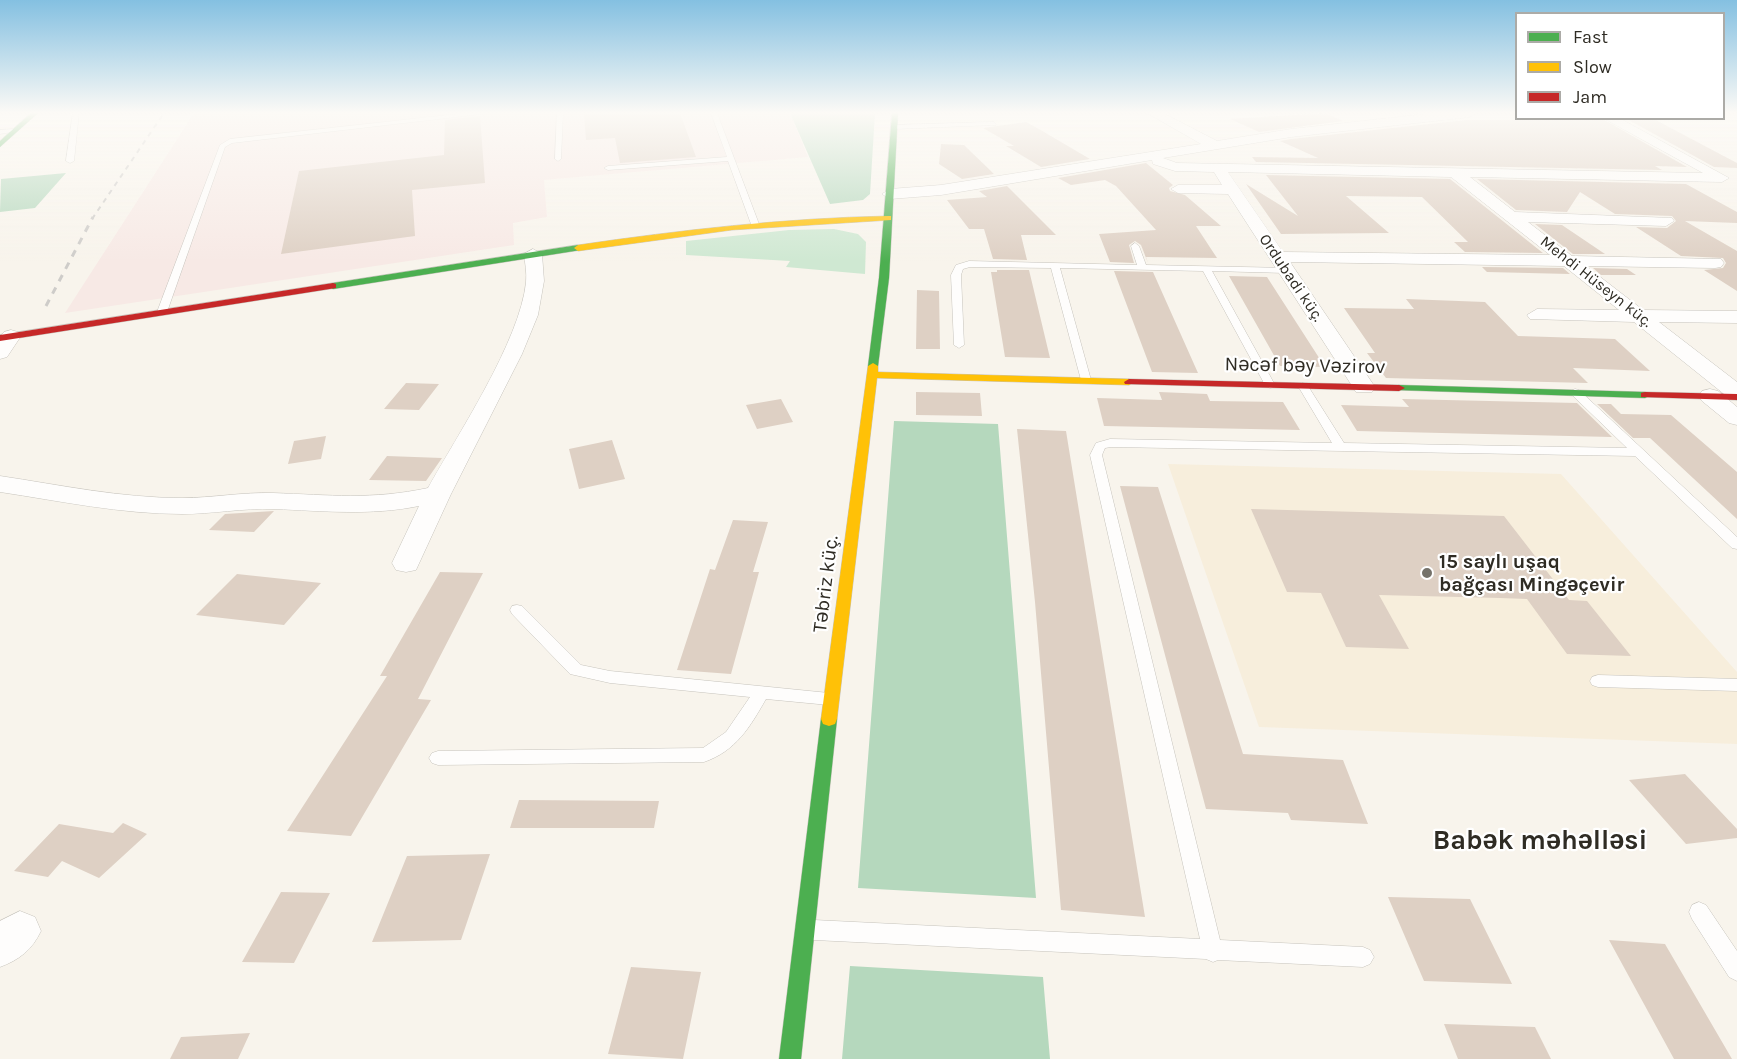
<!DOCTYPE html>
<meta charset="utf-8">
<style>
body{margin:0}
#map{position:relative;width:1737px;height:1059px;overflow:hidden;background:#f8f4ec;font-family:Karla,sans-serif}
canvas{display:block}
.legend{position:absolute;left:1515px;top:12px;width:210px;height:108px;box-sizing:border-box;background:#fff;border:2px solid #acaba7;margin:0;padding:8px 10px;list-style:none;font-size:18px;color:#2f2c24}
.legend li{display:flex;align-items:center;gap:12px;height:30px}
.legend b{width:30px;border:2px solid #acaba7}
</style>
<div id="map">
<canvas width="1737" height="1059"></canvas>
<ul class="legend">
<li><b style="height:8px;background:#4caf50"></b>Fast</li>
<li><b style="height:8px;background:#ffc107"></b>Slow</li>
<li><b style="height:8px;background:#c62828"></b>Jam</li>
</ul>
</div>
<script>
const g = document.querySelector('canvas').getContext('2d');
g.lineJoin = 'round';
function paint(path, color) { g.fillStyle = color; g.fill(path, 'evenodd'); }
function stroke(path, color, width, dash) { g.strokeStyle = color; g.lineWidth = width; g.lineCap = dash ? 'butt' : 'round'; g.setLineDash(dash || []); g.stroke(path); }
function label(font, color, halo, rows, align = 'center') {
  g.font = font + ' Karla,sans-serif'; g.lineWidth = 4.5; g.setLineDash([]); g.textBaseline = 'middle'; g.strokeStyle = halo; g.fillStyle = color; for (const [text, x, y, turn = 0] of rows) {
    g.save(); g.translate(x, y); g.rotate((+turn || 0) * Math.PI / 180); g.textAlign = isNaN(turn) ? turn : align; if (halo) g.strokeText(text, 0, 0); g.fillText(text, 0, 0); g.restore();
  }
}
const built = new Path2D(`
 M1168,464L1561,474L1737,672V744L1259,727Z`);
const industrial = new Path2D(`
 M194,113H790L808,157L544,180L547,217L513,223L514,245L65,313Z`);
const green = new Path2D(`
 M834,229L858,234L866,242L865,274L786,267L790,261L686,255V241L789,230Z`);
const forest = new Path2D(`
 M790,113H875L870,194L863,200L830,204Z
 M66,173L35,208L0,212L1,179Z
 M894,421L998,424L1036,898L858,888Z
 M850,966L1043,977L1050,1059H842Z`);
const building = new Path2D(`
 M584,113H680L696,157L620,163L615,138L586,140Z
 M1325,113L1343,121L1259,132L1230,119Z
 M480,116L485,183L412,190L415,236L281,254L299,171L444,155L445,120Z
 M1571,118H1601L1687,167L1655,166L1662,170L1256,162L1252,157L1318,158L1280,141L1291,139L1466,120H1574Z
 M1625,118H1652L1737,163V168L1714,167Z
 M1026,122L1039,129L1090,159L1041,167L1006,146H1014L983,128Z
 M941,144L964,145L994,174L962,179L939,164Z
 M1146,163L1173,185L1169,188L1170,191L1185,195L1221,226H1196L1217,258L1146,257L1148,263L1141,245L1135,241L1129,245L1134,263L1110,262L1099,234L1156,230L1116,186L1105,180L1071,185L1058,178Z
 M1266,175L1450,179L1543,253L1465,252L1454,242H1468L1422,197L1346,196L1389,233L1281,234L1246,184L1298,216Z
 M1477,179L1686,184L1737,212V223L1685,221L1737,251V291L1704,270L1723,268L1726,263L1723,258L1681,256L1636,227L1667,228L1676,221L1672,216L1615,214L1580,192L1567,212L1516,210Z
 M1007,186L1056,235H1021L1027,260L993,259L984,229H969L947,200L987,197L979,191Z
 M1535,224L1562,225L1605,254H1573Z
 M1482,267L1563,268L1570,274L1487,272Z
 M1593,268L1627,269L1636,275H1601Z
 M997,270H1029L1050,358L1005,357L991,272H997Z
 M1114,271L1153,272L1198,373L1152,372Z
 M1229,276L1267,277L1325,367L1280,366Z
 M917,290L939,291L940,349H916Z
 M1406,299L1485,302L1518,336L1615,339L1650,371L1573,368L1588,383L1386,378L1367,353H1375L1344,308L1414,309Z
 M406,383L439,384L419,410L384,409Z
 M916,392L980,393L982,416L916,415Z
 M1159,392L1207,394L1210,401L1283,402L1300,430L1104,426L1097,398L1162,400Z
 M781,399L793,422L757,429L746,405Z
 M1402,399L1577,403L1612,437L1357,431L1341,405L1409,407Z
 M1597,404H1611L1621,414L1671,415L1737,472V519L1650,438H1633Z
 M1017,429L1066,431L1145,917L1061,910L1035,602Z
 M326,436L321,459L288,464L294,441Z
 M612,440L625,479L579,489L569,449Z
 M387,456L442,458L426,481L369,480Z
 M1120,486L1158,487L1243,754L1343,760L1368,824L1291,820L1288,813L1206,809Z
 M1251,509L1504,516L1569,600L1587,601L1631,656L1567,654L1527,599L1500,598L1379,595L1409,649L1346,647L1321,593L1287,592Z
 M274,511L254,532L209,530L225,514Z
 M733,520L768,522L753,572H759L731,674L677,670L710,569L715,570Z
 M440,572L483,573L418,699L431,700L351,836L287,831L387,676H380Z
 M237,574L321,583L284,625L196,615Z
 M1685,774L1737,829V838L1686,844L1629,780Z
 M519,800L659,801L654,828H510Z
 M123,823L147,834L99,878L62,861L48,877L14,871L59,824L113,833Z
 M490,854L461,940L372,942L407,856Z
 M281,892L330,893L294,963L242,962Z
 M1388,897L1470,899L1512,984L1424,981Z
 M1609,940L1665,944L1732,1059H1674Z
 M631,967L701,972L683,1059L608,1054Z
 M1444,1024L1535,1027L1551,1059H1458Z
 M250,1033L238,1059H170L181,1037Z`);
const lane = new Path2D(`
 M73,113H79L74,161L70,163L66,161Z
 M467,113H490L232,143L225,147L167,312L162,315L157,312L220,145L230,139Z
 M557,113H563L561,159L558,161L555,159Z
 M711,113H717L759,224L758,226L751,224L728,161L608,170L604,168L608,166L727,157Z
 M994,122L996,125L894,129L891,127L894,125Z
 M18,129V131L0,134V130Z
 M1135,243L1139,246L1146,265L1289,268L1290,270L1286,273L1212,271L1275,385L1274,387L1270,388L1265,385L1203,271L1060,268L1091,380L1090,382H1082L1081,380L1051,268L970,267L963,269L961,275L964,345L959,348L954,345L951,275L956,265L969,261L1137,265L1131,246Z
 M1303,383L1308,386L1344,443L1627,448L1569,392L1575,389L1579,390L1737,537V549L1732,548L1635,456L1111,447L1105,448L1102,455L1220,940L1363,947L1370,950L1374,957L1370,964L1363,967L1218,960L1213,962L1206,959L814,940L807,937L804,930L807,923L814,920L1200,939L1090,455L1096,443L1110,439L1332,443L1298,386Z
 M517,605L522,606L581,665L610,671L829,693L835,695L837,699L835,703L829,705L766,699C750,727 736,751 704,762L438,765L432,763L429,758L432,753L438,751L703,748L726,732L750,697L610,683L570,674L512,614L510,610L512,606Z
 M1598,675L1737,679V691L1598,687L1592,685L1590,681L1592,677Z
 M1699,902L1706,905L1737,951V981L1729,977L1692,919L1689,912L1692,905Z`);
const street = new Path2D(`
 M1147,113H1163L1217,141L1291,129L1434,113H1476L1470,117L1291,137L1163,158L1177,163L1703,173L1603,118H1619L1729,178L1722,182L1470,177L1515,212L1672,218L1674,221L1666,226L1528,222L1572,256L1721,259L1724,263L1721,267L1715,268L1586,266L1643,310L1737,311V323L1659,322L1737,382V400L1729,398L1634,322L1530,319L1527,315L1537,309L1619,310L1564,266L1290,262L1375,387L1372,392H1356L1228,194L1178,193L1171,189L1178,185H1222L1214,172L1175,171L1153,164L1152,160L941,195L890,199L882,194L890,189L941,185L1201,144ZM1228,172L1451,177L1550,255L1283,252Z
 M533,249L542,254L544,281L538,315L522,354L451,494L416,570L406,572L396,570L392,563L419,506C370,516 324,511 274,509C243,508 212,514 182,514C121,514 60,501 0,492V476C60,485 121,498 182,498C212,498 243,492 273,493C330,495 372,500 428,488C458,434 520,341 526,282C527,273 525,263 524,254Z
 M11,330L18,332L21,336L7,357L0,359V337L4,332Z
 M1710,389L1718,391L1737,407V425L1729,423L1702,401L1699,396L1702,391Z
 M20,911L35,917L41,931C32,950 19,960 0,967V921Z`);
const fast = new Path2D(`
 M31,113H38L0,147V141Z
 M892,113H898L889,278L878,366L873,369L868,366L879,278Z
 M578,245L582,248L581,250L333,289L328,286L333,283Z
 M1399,385L1645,392L1651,395L1645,398L1395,390L1393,388Z
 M829,712L835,714L837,719L801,1059H779L821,719L823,714Z`);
const slow = new Path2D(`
 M888,216H891V220L732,230L578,251L574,248L578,245C681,230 784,218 888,216Z
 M873,363L878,366V372L1129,379L1134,382L1129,385L877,378L837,719L835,724L829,726L823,724L821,719L868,366Z`);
const jam = new Path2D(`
 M333,283L336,284V288L0,341V335Z
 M1129,379L1399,385L1405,388L1399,391L1125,384L1124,382Z
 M1645,392L1737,394V400L1641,397V393Z`);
const railFar1 = new Path2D(`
 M92,219L164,113`);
const rail = new Path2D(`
 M46,306L93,217`);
const markers = [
 [1427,573,6,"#75726a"]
];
const farStreetnames = [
 ["Ordubadi küç.",1291,278,56],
 ["Mehdi Hüseyn küç.",1596,282,38]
];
const streetNames = [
 ["Nəcəf bəy Vəzirov",1305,366,1],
 ["Təbriz küç.",826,584,-83]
];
const poiNames = [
 ["15 saylı uşaq",1439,562],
 ["bağçası Mingəçevir",1439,585]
];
const nearQuarternames = [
 ["Babək məhəlləsi",1540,841]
];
paint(built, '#f7eedc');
paint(industrial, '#f7e9e5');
paint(green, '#cfe8d2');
paint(forest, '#b5d8bd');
paint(building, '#ded0c4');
stroke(lane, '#c6c3bc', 1);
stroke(street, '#c6c3bc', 1);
stroke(fast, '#c6c3bc', 1);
stroke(slow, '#c6c3bc', 1);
stroke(jam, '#c6c3bc', 1);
paint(lane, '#fefdfc');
paint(street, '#fefdfc');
paint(fast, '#4caf50');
paint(slow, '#ffc107');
paint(jam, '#c62828');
stroke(railFar1, '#ceccc9', 2, [5, 5]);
stroke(rail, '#ceccc9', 3, [7, 7]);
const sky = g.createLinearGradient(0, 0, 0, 262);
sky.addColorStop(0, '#84c0e1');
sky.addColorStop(0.43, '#fcfaf6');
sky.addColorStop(1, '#fcfaf600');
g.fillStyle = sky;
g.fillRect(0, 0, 1737, 262);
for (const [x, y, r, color] of markers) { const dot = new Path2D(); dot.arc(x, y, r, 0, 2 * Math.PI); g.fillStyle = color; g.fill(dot); stroke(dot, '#fff', 2); }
label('16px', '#2f2c24', '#fff', farStreetnames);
label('20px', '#2f2c24', '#fff', streetNames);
label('bold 20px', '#2f2c24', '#fff', poiNames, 'left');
label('bold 27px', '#2f2c24', '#fff', nearQuarternames);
</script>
